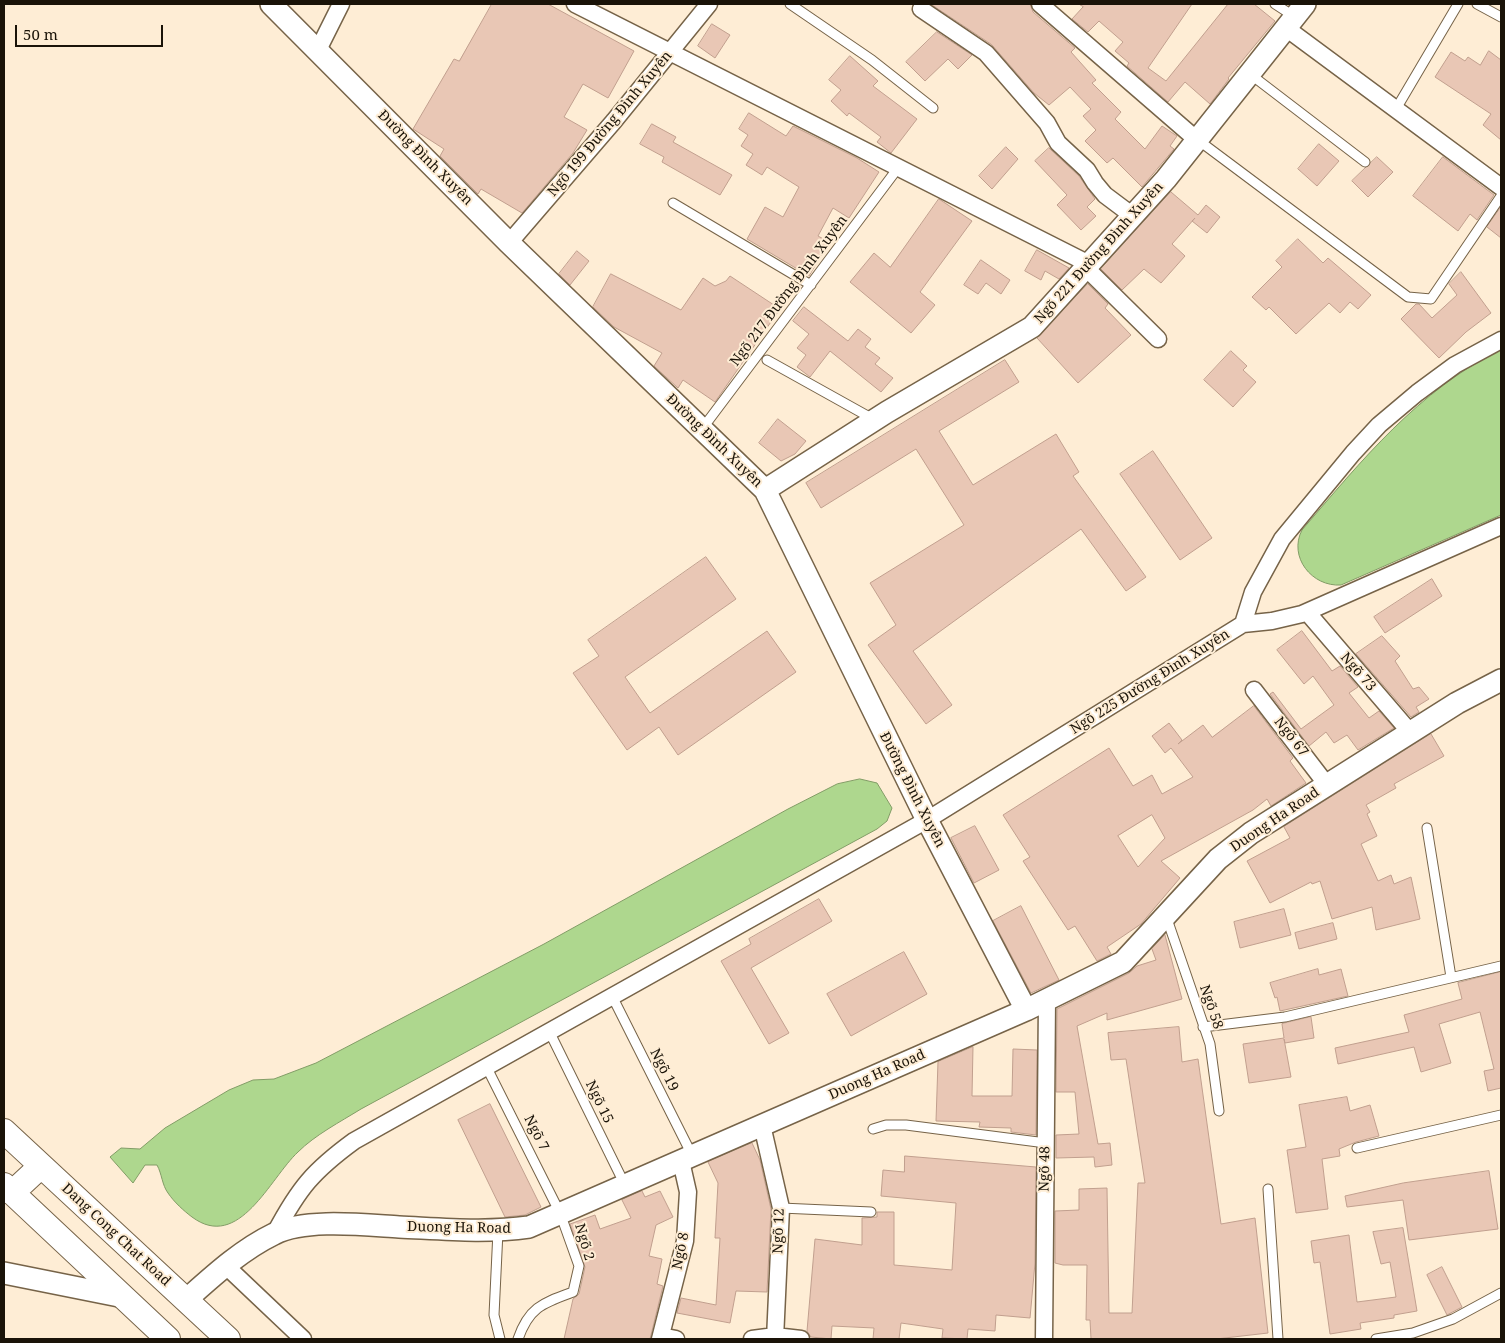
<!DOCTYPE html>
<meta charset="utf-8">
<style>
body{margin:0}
#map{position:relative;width:1505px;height:1343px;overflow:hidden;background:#feedd5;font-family:"Noto Serif",serif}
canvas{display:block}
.frame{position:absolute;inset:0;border:5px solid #1a1308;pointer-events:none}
.scale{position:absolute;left:15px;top:25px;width:148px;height:22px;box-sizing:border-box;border:2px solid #1a1308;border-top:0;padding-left:6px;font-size:15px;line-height:18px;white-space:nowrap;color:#1a1308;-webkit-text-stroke:4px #feedd5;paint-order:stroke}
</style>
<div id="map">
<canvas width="1505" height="1343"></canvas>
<div class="frame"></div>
<div class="scale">50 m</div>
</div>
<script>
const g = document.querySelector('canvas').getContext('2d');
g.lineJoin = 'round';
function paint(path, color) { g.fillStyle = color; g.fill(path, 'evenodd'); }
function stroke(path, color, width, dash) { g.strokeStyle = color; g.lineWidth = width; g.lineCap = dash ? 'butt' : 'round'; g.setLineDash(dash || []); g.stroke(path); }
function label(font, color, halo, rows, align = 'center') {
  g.font = font + ' "Noto Serif",serif'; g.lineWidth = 4; g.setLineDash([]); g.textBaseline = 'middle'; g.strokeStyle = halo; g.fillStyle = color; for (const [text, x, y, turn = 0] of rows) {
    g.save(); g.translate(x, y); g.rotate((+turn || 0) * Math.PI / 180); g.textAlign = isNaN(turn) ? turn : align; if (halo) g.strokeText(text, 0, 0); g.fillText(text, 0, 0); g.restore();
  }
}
const water = new Path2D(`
 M1501,349V515L1341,585C1312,587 1288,557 1302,530C1362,460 1418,391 1501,349Z
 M860,779L877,783L892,808L887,821L877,829L361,1109C340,1122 315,1135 298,1152C270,1178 239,1252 192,1217C184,1211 174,1202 168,1193C162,1185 162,1174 157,1165H145L133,1183L110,1157L121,1148L140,1149L165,1128L229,1090L253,1080L274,1079L316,1063L544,944L788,809L837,784Z`);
const building = new Path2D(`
 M492,4H548L634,51L608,98L583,84L564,117L587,130L573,153L522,213L481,189L478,194L440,156L444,149L413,129L454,59L459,61Z
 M931,4H1030L1033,12L1075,48L1071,52L1096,80L1092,83L1121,112L1115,119L1145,149L1162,126L1177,136L1170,146L1174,149L1142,187L1113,158L1107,163L1085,141L1096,130L1083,116L1091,109L1070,87L1049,105L1034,93L992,45Z
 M1079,4H1192L1148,68L1166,81L1228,4H1254L1275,21L1228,78L1229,79L1210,104L1185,82L1168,102L1127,66L1129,63L1115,51L1123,42L1099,21L1088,32L1072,19L1083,7Z
 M712,24L730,35L715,58L698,46Z
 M937,32L972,55L958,69L948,59L925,81L906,62Z
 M1489,51L1501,60V140L1483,125L1491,114L1435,77L1451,52L1465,61L1468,57L1480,65Z
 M850,56L878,81L873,86L917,119L891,153L877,142L881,137L849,113L847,116L831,101L841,90L829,80Z
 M749,113L786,136L793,126L857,158L879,172L849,218L833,208L818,236L829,242L809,276L747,239L765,207L783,217L799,187L767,167L762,175L746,165L753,154L741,146L748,135L739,129Z
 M652,124L676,137L673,142L732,175L720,195L662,162L664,157L640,144Z
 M1319,144L1339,161L1317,186L1298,169Z
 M1006,147L1018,159L992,189L979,176Z
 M1049,148L1079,176L1095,199L1087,207L1096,216L1081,230L1057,205L1067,195L1035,161Z
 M1377,157L1393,172L1368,197L1352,181Z
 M1443,157L1494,195L1477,220L1470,214L1458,231L1413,196Z
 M1171,192L1198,215L1206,205L1220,217L1207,233L1192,221L1195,218L1172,244L1185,256L1161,283L1144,269L1122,290L1101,269Z
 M939,199L972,221L920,292L935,305L911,333L850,282L874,253L890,267Z
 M1501,207V238L1487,227Z
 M1298,239L1323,263L1328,258L1371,295L1358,309L1350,302L1340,313L1329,303L1296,334L1269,307L1266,310L1252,297L1282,267L1276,261Z
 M1037,250L1069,268L1059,279L1045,271L1041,280L1025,271Z
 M577,251L589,261L570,285L559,274Z
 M981,260L1010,280L1001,294L986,283L978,294L964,285Z
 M1461,272L1491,313L1466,332L1439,358L1401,319L1416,304H1419L1432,318L1457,295L1449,284Z
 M611,274L681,310L703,278L715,286L726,281L730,276L780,309L715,402L683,380L678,388L654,366L662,353L614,327L593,307Z
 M1088,284L1108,304L1105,308L1131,335L1078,383L1037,338Z
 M804,307L848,341L858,329L871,339L865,347L880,358L875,364L893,378L881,392L830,351L810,377L797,367L806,355L797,348L809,334L793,321Z
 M1231,351L1247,366L1243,370L1256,382L1233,407L1204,380Z
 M1005,360L1019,382L939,431L973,485L1056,434L1079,472L1073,476L1146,577L1126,591L1081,529L913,651L952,705L926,724L868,645L896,625L870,583L964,525L916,449L821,508L806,483Z
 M778,419L806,441L795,454L781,461L759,443Z
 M1153,451L1212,538L1180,560L1120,474Z
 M706,557L736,599L625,677L650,713L767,631L796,672L678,755L659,727L627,750L573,673L599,656L588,640Z
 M1432,579L1442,596L1385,633L1374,617Z
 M1302,631L1332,671L1340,666L1358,687L1349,693L1369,718L1379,711L1394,728L1358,750L1347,735L1334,743L1326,732L1309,746L1270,694L1273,692L1301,729L1334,705L1313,676L1304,684L1277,650Z
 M1382,636L1400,656L1395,661L1413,689L1419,687L1429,699L1416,707L1419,712L1411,717L1356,654Z
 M1254,706L1293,758L1290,761L1306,783L1271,806L1267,799L1253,810L1161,861L1180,878L1141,924L1107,947L1111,954L1097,961L1075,926L1068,930L1023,861L1030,857L1003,815L1109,748L1133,786L1152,775L1162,794L1193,777L1171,748L1165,753L1152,736L1169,723L1182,740L1178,744L1203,725L1212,737ZM1152,815L1165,838L1138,867L1118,836Z
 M1431,734L1444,756L1394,784L1396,788L1366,805L1370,812L1367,814L1377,836L1361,844L1378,881L1391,875L1394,884L1411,877L1420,919L1376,930L1372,907L1332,919L1320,881L1312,884L1311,882L1270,903L1247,861L1290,838L1284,827Z
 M975,826L999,870L974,883L951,838Z
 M819,899L832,921L751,968L789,1033L769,1044L721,961L751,944L749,939Z
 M1021,906L1059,980L1031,993L993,921Z
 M1284,909L1291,935L1240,948L1234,922Z
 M1333,923L1337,939L1299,949L1295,933Z
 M1165,935L1182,999L1107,1020V1013L1077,1026L1098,1144L1110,1143L1112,1165L1095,1167L1094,1157L1056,1158V1135L1079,1134L1075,1092H1056L1057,1009L1129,973L1137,966L1156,960L1152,949Z
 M904,952L927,994L851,1036L827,994Z
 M1318,969L1319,975L1341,969L1348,996L1280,1011L1277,997L1275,998L1270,983Z
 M1501,972V1088L1488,1091L1484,1071L1494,1069L1480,1012L1439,1024L1451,1063L1421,1072L1414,1047L1338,1064L1335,1048L1409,1032L1404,1015L1462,999L1458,983Z
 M1311,1017L1314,1038L1285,1043L1284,1039L1291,1077L1249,1083L1243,1044L1284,1038L1282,1024Z
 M1179,1027L1182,1062L1198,1059L1221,1224L1255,1218L1268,1333L1216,1339H1091L1090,1320H1086L1087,1265H1063L1055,1263V1211L1079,1210V1189L1107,1188L1109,1313H1132L1138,1183H1145L1126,1059L1111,1060L1108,1033Z
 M973,1047L972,1096H1012L1013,1049L1037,1050L1036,1135L1011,1132V1128L979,1127L980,1122L936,1121L938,1062Z
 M1347,1097L1350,1111L1370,1105L1379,1136L1356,1142L1339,1149L1340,1156L1322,1159L1328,1209L1296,1213L1287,1150L1306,1147L1299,1105Z
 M490,1104L541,1207L525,1215L505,1217L458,1120Z
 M752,1143L760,1160L771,1209L767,1292L736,1291L730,1323L677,1313L681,1298L716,1305L720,1238H715L718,1183L708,1162Z
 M905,1156L1036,1167L1035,1263L1030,1318L996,1315L995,1331L968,1329L967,1339L942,1338L943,1329L901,1323L899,1339H873L874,1328L832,1326L831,1339L811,1337L807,1331L815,1239L862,1245V1218L877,1217V1212H894V1265L952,1270L956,1203L881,1196L883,1170L904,1172Z
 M1489,1171L1498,1229L1409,1240L1403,1200L1347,1207L1345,1196L1403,1183Z
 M642,1191L645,1197L660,1191L673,1217L656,1225L649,1256L662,1259L657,1284L663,1286L650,1339H564L573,1299L579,1294L585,1267L570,1224L595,1215L600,1229L631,1218L622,1200Z
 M1403,1228L1417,1311L1394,1315V1318L1360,1323L1361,1329L1330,1334L1320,1262L1314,1263L1311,1241L1349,1235L1357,1302L1396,1297L1390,1262L1381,1264L1373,1232Z
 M1442,1267L1462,1307L1447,1315L1427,1275Z`);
const service = new Path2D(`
 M790,4L872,60L933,108
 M1275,4L1295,17
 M1477,4L1501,17
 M1250,74L1365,162
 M1396,109L1458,4
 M1198,140L1408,297L1431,299L1501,196
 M673,203L811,285
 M767,360L873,419
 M702,429L898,168
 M1427,828L1451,977
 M1166,916L1210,1044L1219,1111
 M612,996L692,1155
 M1203,1027L1285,1017L1501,966
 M549,1031L625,1185
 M486,1066L560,1213L579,1266L573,1292C543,1303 529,1307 518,1339
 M873,1129L886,1125H906L1046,1143
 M1357,1148L1501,1115
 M1268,1189L1278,1339
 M781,1208L871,1212
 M498,1231L494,1315L500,1339
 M1376,1339L1413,1333L1453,1319L1501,1293`);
const minor = new Path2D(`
 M575,4L1089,264
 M1040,4L1197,140
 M921,9L986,53L1047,123L1058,143L1087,170L1095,183L1105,195L1133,216
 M1286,28L1501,187
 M318,50L341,4
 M509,243L614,121L709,4
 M1086,268L1158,339
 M1307,612L1410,732
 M1243,624L1272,621L1302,614L1501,526
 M1254,690L1327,785
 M762,1125L781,1208L775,1339
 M275,1233C299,1188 313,1171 354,1141L927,820L1243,624L1253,592L1282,539L1353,453L1379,425L1417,393L1455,365L1501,340
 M226,1266L303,1339
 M661,1336L676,1339
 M660,1339L685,1241L688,1192L681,1161
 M752,1339L775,1336L801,1339
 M1044,1339L1047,1000`);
const tertiary = new Path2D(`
 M271,4L509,243L765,490L927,820L1026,1010
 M765,490L887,412L1032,327L1166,179L1305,4
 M4,1273L124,1297
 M186,1300C213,1276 241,1250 274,1234C305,1218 365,1225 399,1227C443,1229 486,1233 529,1227L1026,1010L1123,962L1218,859L1251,833L1457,703L1501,680`);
const secondary = new Path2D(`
 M4,1131L228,1339
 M4,1185L168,1339
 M12,1193L41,1166`);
const streetNames = [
 ["Ngõ 199 Đường Đình Xuyên",610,124,-50],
 ["Đường Đình Xuyên",425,158,45],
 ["Ngõ 221 Đường Đình Xuyên",1099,253,-48],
 ["Ngõ 217 Đường Đình Xuyên",789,291,-53],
 ["Đường Đình Xuyên",714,441,44],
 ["Ngõ 73",1358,672,49],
 ["Ngõ 225 Đường Đình Xuyên",1150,682,-32],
 ["Ngõ 67",1291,737,52],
 ["Đường Đình Xuyên",912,790,63],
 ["Duong Ha Road",1275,820,-34],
 ["Ngõ 58",1211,1007,71],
 ["Ngõ 19",664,1070,63],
 ["Duong Ha Road",877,1075,-24],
 ["Ngõ 15",599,1102,64],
 ["Ngõ 7",536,1133,63],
 ["Ngõ 48",1045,1169,-89],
 ["Duong Ha Road",459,1228,1],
 ["Ngõ 12",779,1231,-88],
 ["Dang Cong Chat Road",116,1235,43],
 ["Ngõ 2",584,1242,74],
 ["Ngõ 8",681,1251,-79]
];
paint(water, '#aed78e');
stroke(water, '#829c66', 1);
paint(building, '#e9c7b5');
stroke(building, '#c19f8e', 1);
stroke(service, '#766348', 11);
stroke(minor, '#766348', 19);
stroke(tertiary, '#766348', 24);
stroke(secondary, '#766348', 26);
stroke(service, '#fff', 9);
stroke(minor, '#fff', 16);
stroke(tertiary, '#fff', 21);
stroke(secondary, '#fff', 24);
label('14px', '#1a1308', '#feedd5', streetNames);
</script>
